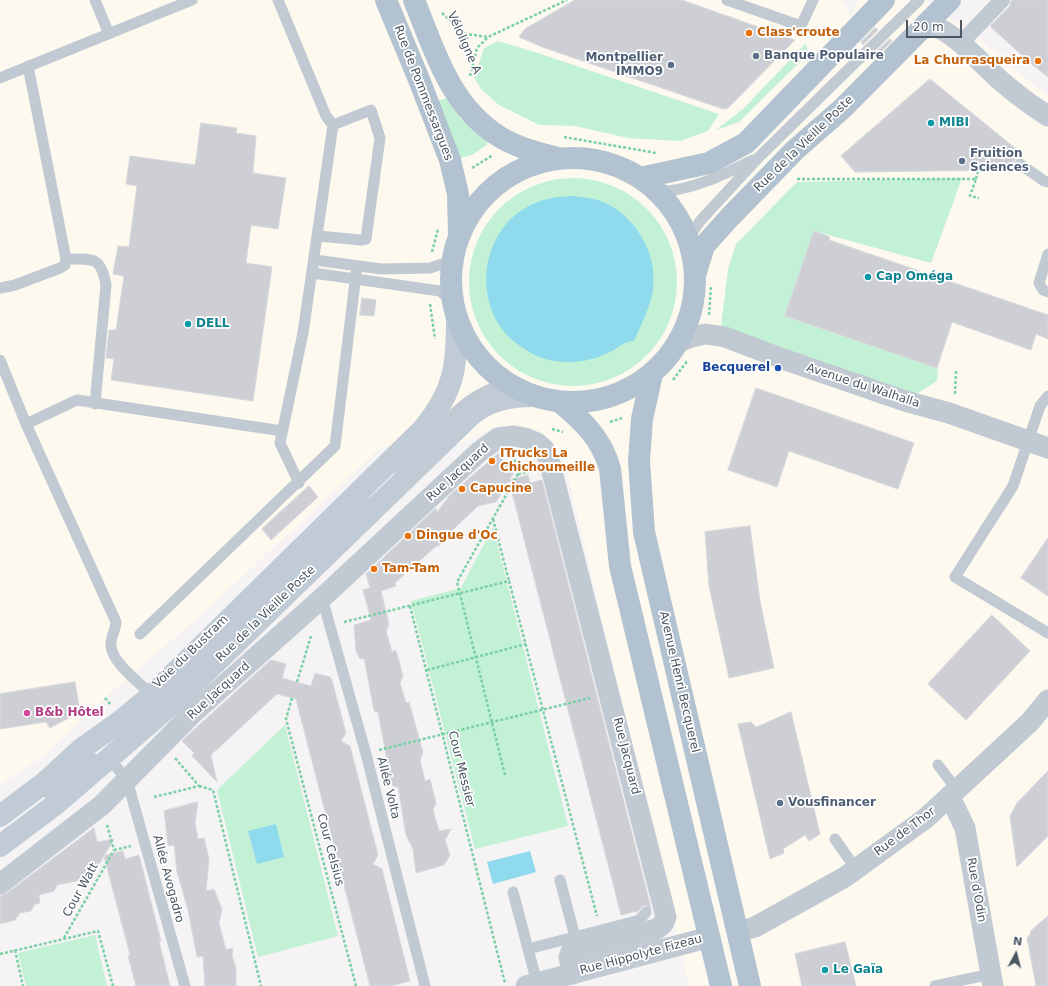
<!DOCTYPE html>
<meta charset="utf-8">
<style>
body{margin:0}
#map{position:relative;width:1048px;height:986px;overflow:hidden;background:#f5f3f3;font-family:"DejaVu Sans",sans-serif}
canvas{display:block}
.north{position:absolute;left:996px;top:934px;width:40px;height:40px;-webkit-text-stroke:3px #fff;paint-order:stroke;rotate:7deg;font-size:11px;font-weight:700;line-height:16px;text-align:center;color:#4a5661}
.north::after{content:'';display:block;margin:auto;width:14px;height:18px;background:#4a5661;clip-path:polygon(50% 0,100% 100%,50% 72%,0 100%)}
.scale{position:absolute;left:906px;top:20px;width:56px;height:18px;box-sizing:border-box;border:2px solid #4a5661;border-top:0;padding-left:5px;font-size:12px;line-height:14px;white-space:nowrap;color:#4a5661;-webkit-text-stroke:3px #fff;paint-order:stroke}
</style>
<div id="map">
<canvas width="1048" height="986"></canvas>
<div class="north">N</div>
<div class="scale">20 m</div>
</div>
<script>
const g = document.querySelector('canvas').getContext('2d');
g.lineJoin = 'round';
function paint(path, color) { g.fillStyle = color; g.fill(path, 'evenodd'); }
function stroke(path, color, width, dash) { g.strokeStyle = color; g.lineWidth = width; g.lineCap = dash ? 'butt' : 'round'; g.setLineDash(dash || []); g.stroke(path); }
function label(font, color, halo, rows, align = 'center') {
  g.font = font + ' "DejaVu Sans",sans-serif'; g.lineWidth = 3.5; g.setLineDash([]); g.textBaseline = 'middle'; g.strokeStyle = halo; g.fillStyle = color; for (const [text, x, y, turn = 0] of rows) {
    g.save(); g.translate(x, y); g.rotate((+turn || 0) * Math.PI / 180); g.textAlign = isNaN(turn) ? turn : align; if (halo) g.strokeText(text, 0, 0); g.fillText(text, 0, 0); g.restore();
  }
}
const commercial = new Path2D(`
 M0,0H840L852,18L857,0H924L975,36L1048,97V986H689L562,451L501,425L440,452L382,446L211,606L105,698L45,755L0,785Z`);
const green = new Path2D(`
 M498,41L538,53L719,114L708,131L680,141L628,138L575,126L539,125L499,105L482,90L474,78L484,48Z
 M806,43L808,54L739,122L716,130L744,108Z
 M446,98L461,119L488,140L487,145L472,155L459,158L438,101Z
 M469 282a104 104 0 1 1 208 0a104 104 0 1 1-208 0Z
 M962,178L931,263L814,231L785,316L936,368L938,365L937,381L905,401L721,326L728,269L736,244L797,182Z
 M493,527L568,826L475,849L411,601L461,588Z
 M285,725L338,936L258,957L217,790Z
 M95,935L107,986H26L18,953Z`);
const water = new Path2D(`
 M571,196C581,197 591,198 601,201C635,215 658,253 653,290C650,308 641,324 634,341C622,342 620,347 610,352C592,361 574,364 554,361C540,359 528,352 516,343C472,309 478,234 527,207C541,199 555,197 571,196Z
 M276,824L284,857L257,864L248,831Z
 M530,851L536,872L493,884L487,862Z`);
const building = new Path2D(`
 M575,0H682L795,40L728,108L723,109L542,47L519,37L525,29Z
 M1012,0H1048V77L1028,61L990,26L1009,7Z
 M875,28L878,30L863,45L861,42Z
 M890,39L892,41L873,60L871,57Z
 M930,79L1021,153L1007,170L855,172L841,156Z
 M201,123L237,128L236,133L256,136L253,173L286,178L278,229L251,225L246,263L272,267L253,401L111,380L114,359L106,358L109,330H116L124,276L113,274L118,246L129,247L137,186L126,184L130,156L195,165Z
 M814,231L830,237L829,240L1048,315V339L1036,334L1031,350L952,322L937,368L785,316Z
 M362,298L376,300L374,316L360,315Z
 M756,388L914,443L898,489L789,451L777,487L728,470Z
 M500,452L504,464L510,463L514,473L509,480L528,475L530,483L542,480L651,908L644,905L636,913V911L621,915L509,481L496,502L478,506L440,542V545L435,547L395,583L396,586L381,591L389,624L386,631L392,652L396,650L403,676L400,683L406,703L409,702L423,752L420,760L425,781L430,779L436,803L433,810L439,831L451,829L445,840L450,855L444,865L416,873L413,849L406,835L398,787L394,788L391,781L378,712L374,711L364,658L360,659L356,651L354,625L371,620L363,590L370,588L366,574L436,508L437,512L450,495Z
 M309,486L318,497L271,540L262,529Z
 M750,526L760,601L774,668L729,678L709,586L705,532Z
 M1048,538V596L1021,578Z
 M992,615L1030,651L966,720L928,684Z
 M271,660L286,664L282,678L311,686L315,673L330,677L332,680L346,733L341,741L350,746L378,855L373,864L382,869L410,981L390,986H370L296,699L277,694L211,755L217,782L192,756L194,753L182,741Z
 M75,682L80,712L50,728L46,722L0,729V694Z
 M791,712L820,834L809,841L805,835L783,849L784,853L770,859L738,724L751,722L756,727Z
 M1048,771V836L1017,867L1010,816L1017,803Z
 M198,802L195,823L198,839L204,838L209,859L206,891L214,889L222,909L219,923L226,950L233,948L232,956L236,968V986H205L203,956L197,957L188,910L177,872L174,845L168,846L164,811Z
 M94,828L97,842L114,839L91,878L57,885L54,891L39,895L40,903L35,904L31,911L20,913L15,920L0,924V896L7,893Z
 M123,851L125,859L139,855L161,941H159L170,986H136L128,956L130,955L104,856Z
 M1048,916V986H1036L1027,938L1031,933L1030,932Z
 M845,942L856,986H802L795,954Z`);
const path = new Path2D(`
 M442,13L466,34L488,37L567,0
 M470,76L477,48L487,38
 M564,137L656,153
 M472,168L493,155
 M797,179H976L970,196L979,198
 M976,179L978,170
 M432,252L438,229
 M430,304L435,339
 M709,315L711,286
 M673,380L688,360
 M955,394L956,371
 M610,422L622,418
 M552,429L563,432
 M518,474L531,471
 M493,519L509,581
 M410,606L505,983
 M344,622L509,581L597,916
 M427,670L526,644
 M297,682L311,636
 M105,698L111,705
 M292,698L286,719L356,986
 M379,750L590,698
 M505,775L457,582L518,474L513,455
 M199,786L213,790L261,986
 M154,797L199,786L175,758
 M107,825L114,850
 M114,850L131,846
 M64,938L114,850
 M15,950L23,986
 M0,954L98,931L113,986`);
const service = new Path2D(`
 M95,0L109,34
 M278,0L326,116L333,125
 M727,0L801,26L813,0
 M0,78L192,0
 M1020,164L1044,181L1048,182
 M658,192C693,190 723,175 753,160
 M688,238L701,220L759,157L919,0
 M1048,254L1039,283L1043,290L1048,292
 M66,259C93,259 101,256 106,285L95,404
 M315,260L381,269L430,268L445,263L453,257
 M313,273L440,291L452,302
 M0,288L15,285L60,268L65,265L66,259L28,66
 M0,360L26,424L116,622C116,630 110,637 111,646C112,663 142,685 154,697
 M1048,396L1040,406L1013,486L955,577L1048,633
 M26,424L77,400L282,431
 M400,472C410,458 423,446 435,433C459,408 473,393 507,383
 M299,483L280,443L303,333L333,125L371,110L380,138L366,239L361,240L318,236
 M304,561L356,511L364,496
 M322,598L366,754L425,986
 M140,634L335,446L357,266
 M109,758L127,780L185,986
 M938,765L957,790
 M48,793L93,759
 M835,839L856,869
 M560,880L575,937
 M513,892L528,949
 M537,983L528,949L640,920L646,912
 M935,986L991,974`);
const pedestrian = new Path2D(`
 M961,43L1002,0`);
const minor = new Path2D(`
 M927,24C952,28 982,65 1001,81C1016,94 1032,106 1048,116
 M679,342L691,337L706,334L725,337L783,359L905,401L949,413L1048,448
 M950,797L965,828L993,986
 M0,884L102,805L193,713L322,598L479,452L498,438L514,436L525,438L537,443L544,449L549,460L666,917L663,924L657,929L571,952L569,957L573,974
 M738,932L755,927L845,877L926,818L1030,722L1048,700
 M526,986L710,937`);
const secondary = new Path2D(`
 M0,816L44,783L80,750L122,720L152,695L423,429C455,391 457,365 457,318
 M0,846L56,804L179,698L471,415C489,400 510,396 534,396`);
const primary = new Path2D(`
 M386,0L420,82L450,160L458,194L459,235
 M414,0C435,52 450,106 500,137C518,148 539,153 558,158
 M451 280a122 122 0 1 1 244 0a122 122 0 1 1-244 0Z
 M640,178L709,163L746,143L884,0
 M696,272L704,246L729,218L795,150L843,108L950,0
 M652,374L642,419L639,461L644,532L750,986
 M560,402C583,421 602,439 610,469L620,566L721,986`);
const markers = [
 [749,33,4,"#e8710a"],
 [756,56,4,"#5c6f8a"],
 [1038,61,4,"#e8710a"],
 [671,65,4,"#5c6f8a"],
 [931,123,4,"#0f9aa8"],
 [962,161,4,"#5c6f8a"],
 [868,277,4,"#0f9aa8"],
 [188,324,4,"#0f9aa8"],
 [778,368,4,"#1a4fb4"],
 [492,461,4,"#e8710a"],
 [462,489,4,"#e8710a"],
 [408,536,4,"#e8710a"],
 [374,569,4,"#e8710a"],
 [27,713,4,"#d1479c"],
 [780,803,4,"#5c6f8a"],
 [825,970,4,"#0f9aa8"]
];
const foodNames = [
 ["Class'croute",757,33],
 ["La Churrasqueira",1030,61,"right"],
 ["ITrucks La",500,454],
 ["Chichoumeille",500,468],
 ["Capucine",470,489],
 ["Dingue d'Oc",416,536],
 ["Tam-Tam",382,569]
];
const streetNames = [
 ["Véloligne A",464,43,66],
 ["Rue de Pommessargues",423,93,69],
 ["Rue de la Vieille Poste",804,144,-44],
 ["Avenue du Walhalla",863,386,18],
 ["Rue Jacquard",458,473,-42],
 ["Rue de la Vieille Poste",266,614,-44],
 ["Voie du Bustram",191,652,-44],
 ["Avenue Henri Becquerel",679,682,77],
 ["Rue Jacquard",219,691,-42],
 ["Rue Jacquard",626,756,76],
 ["Cour Messier",461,769,76],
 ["Allée Volta",388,788,76],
 ["Rue de Thor",905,832,-37],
 ["Cour Celsius",330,850,75],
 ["Allée Avogadro",168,879,75],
 ["Cour Watt",81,890,-61],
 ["Rue d'Odin",976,890,80],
 ["Rue Hippolyte Fizeau",641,955,-15]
];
const serviceNames = [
 ["Banque Populaire",764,56],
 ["Montpellier",663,58,"right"],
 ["IMMO9",663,72,"right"],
 ["Fruition",970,154],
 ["Sciences",970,168],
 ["Vousfinancer",788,803]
];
const cultureNames = [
 ["MIBI",939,123],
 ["Cap Oméga",876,277],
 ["DELL",196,324],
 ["Le Gaïa",833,970]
];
const transitNames = [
 ["Becquerel",770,368]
];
const hotelNames = [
 ["B&b Hôtel",35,713]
];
paint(commercial, '#fdf9ef');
paint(green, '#c3f1d5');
paint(water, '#90daee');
paint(building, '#cdcfd5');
stroke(building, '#d7d9de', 1);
stroke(path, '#7ad0a6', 2.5, [3, 2]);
stroke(service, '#c1cad2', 11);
stroke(pedestrian, '#c1cad2', 16);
stroke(minor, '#c1cad2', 21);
stroke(secondary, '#c1cbd6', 22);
stroke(primary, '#b3c2d1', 22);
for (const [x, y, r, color] of markers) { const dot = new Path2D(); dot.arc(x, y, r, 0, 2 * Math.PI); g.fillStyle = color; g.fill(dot); stroke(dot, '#fff', 1.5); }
label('bold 12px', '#c56008', '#fff', foodNames, 'left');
label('12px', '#4a5661', '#fff', streetNames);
label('bold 12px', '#4e5e75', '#fff', serviceNames, 'left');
label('bold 12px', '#0d838f', '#fff', cultureNames, 'left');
label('bold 12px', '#164399', '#fff', transitNames, 'right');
label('bold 12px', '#b23c85', '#fff', hotelNames, 'left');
</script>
